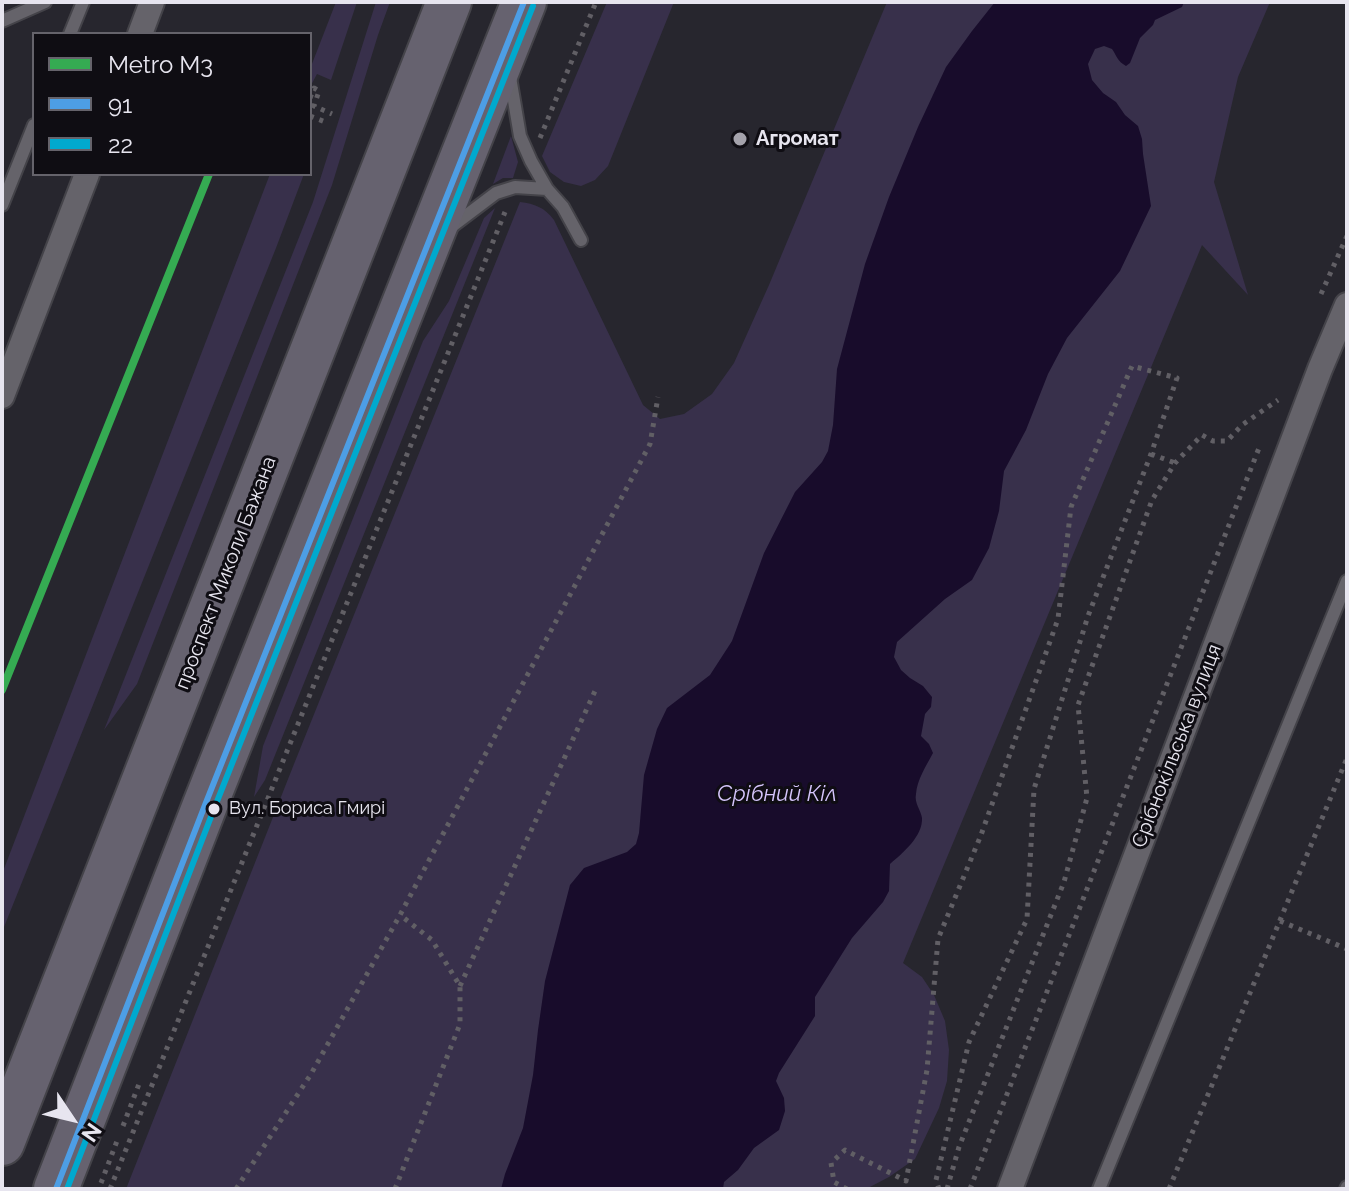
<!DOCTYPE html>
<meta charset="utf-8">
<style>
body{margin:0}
#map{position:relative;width:1349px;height:1191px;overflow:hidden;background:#27262e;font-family:Raleway,sans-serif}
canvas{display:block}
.frame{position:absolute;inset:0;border:4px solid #e7e5ef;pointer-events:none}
.legend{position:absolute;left:32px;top:32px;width:280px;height:144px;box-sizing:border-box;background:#0f0d13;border:2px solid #65636b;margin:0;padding:10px 14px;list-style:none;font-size:24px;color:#e7e5ef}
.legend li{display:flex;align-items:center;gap:16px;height:40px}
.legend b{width:40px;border:2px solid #65636b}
.north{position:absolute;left:32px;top:1079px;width:80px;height:80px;-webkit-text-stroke:6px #0f0d13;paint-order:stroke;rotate:125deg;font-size:22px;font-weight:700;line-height:32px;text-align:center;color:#e7e5ef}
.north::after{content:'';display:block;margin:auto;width:28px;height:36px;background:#e7e5ef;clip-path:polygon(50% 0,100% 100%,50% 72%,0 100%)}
</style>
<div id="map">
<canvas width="1349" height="1191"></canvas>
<div class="frame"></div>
<ul class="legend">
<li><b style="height:10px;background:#35ab52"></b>Metro M3</li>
<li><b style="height:10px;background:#4d9ee5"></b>91</li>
<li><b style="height:10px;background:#00a9ce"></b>22</li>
</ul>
<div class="north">N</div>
</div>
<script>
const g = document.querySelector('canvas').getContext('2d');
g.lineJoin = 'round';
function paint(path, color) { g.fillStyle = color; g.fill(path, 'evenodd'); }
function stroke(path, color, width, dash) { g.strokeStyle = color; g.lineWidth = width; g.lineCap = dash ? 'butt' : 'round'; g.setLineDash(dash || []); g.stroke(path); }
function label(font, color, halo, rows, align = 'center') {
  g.font = font + ' Raleway,sans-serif'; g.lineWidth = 6; g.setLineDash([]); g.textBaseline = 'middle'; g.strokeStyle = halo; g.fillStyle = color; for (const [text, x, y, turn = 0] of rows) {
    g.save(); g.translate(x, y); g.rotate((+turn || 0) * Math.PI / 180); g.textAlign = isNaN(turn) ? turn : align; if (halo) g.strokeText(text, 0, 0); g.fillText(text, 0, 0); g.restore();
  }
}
const green = new Path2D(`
 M336,2H357L331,80L317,74L310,87V69Z
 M376,2H390L378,35L332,185L137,684L104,730L313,202Z
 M607,2H674L608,166L595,180L581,186L564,182L550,172L542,156Z
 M887,2H1270L1238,77L1214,182L1248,295L1202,245L903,963L922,977L934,995L945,1021L949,1050L947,1081L939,1108L915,1159L889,1177L866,1189H126L294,764L520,202C535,204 544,207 554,220L643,405L660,419L684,414L712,394L734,363L769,285Z
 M511,136L518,162L513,178H503L493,184Z
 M270,174H304L276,248L2,932V874Z
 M495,208L265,780L254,797L263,746L423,341L449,301L484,218Z`);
const water = new Path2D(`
 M995,2H1184L1182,7L1155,20L1153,25L1140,38L1130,63L1126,66C1117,61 1117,56 1112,49L1104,46L1095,49L1088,64L1092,80L1103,93L1116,102L1125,115L1138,126L1142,139L1143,154L1151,206L1120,271L1067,338L1048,374L1026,430L1004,471L999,511L989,548L972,580L945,599L897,642L894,657L901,670L910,678L923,686L932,697L931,707L925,714L921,736L929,744L933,753C926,766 917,780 916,794C914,803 921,810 922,818C923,836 903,853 890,864L889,891L883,902L852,938L815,997V1016L779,1073L776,1081L784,1098L785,1111L779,1130L754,1148L738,1170L724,1182L723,1189H501L505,1174L523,1128L533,1075L538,1030L545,981L570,885L584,868L627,852L636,844L639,833L644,775L657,729L667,708L710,675L732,641L764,553L795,492L822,462L828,451L833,425L837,369L865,264L889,197L918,127L946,67L972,31Z`);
const path = new Path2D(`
 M310,98L314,88L319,91L314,106L332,114
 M310,116L328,123
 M540,138L596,2
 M1321,294L1347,236
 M1151,454L1175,463
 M1280,921L1347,949
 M460,986L595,691
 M123,1126L139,1084
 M101,1183L117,1141
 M110,1189L505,212
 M236,1189L311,1074L400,915L650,444L658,397
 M395,1189L460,1024V986L432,940L400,915
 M847,1189L834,1182L831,1163L845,1150L906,1181L927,1070L938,939L981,835L1058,619L1071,507L1132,366L1177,378L1151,454L1088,616L1034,789L1027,919L969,1042L936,1180L939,1189
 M947,1189L959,1147L1064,882L1087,798L1078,705L1152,500L1175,463L1202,435L1213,441H1227L1242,425L1278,400
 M970,1189L1259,448
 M1169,1189L1347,758`);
const lane = new Path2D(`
 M2,21L45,2
 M70,34L83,2
 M510,77L520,136L531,161L547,189L563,207L581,240
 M2,205L34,125
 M451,227L496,193L515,187L547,189
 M1099,1189L1347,581
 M1346,1189L1347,1187`);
const street = new Path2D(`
 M140,34L152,2
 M2,396L87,174
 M1010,1189L1320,369L1347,305`);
const highway = new Path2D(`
 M2,1143L449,2
 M56,1189L205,805L524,2`);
const bus1 = new Path2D(`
 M56,1189L205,805L524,2`);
const bus2 = new Path2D(`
 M67,1189L214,809L533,6`);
const metro1 = new Path2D(`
 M2,690L209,174`);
const markers = [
 [740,139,8,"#a4a2ab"],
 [214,809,7,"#e7e5ef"]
];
const busNames = [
 ["Вул. Бориса Гмирі",229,809]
];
const poiNames = [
 ["Агромат",756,139]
];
const streetNames = [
 ["проспект Миколи Бажана",226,573,-69],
 ["Срібнокільська вулиця",1177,746,-69]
];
const waterNames = [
 ["Срібний Кіл",777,794]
];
paint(green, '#38304b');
paint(water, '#180c2b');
stroke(lane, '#444349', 16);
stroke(street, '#444349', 28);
stroke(highway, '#444349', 48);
stroke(path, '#615f65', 5, [4, 6]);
stroke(lane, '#65636a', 12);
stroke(street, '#65636a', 24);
stroke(highway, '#66626f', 44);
stroke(bus1, '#4d9ee5', 6);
stroke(bus2, '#00a9ce', 6);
stroke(metro1, '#35ab52', 8);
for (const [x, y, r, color] of markers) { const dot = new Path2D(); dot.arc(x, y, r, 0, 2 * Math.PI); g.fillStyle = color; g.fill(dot); stroke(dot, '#0f0d13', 3); }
label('18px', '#e7e5ef', '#0f0d13', busNames, 'left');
label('bold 20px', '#e7e5ef', '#0f0d13', poiNames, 'left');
label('20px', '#e7e5ef', '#0f0d13', streetNames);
label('italic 22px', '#d5c5fc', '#0f0d13', waterNames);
</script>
